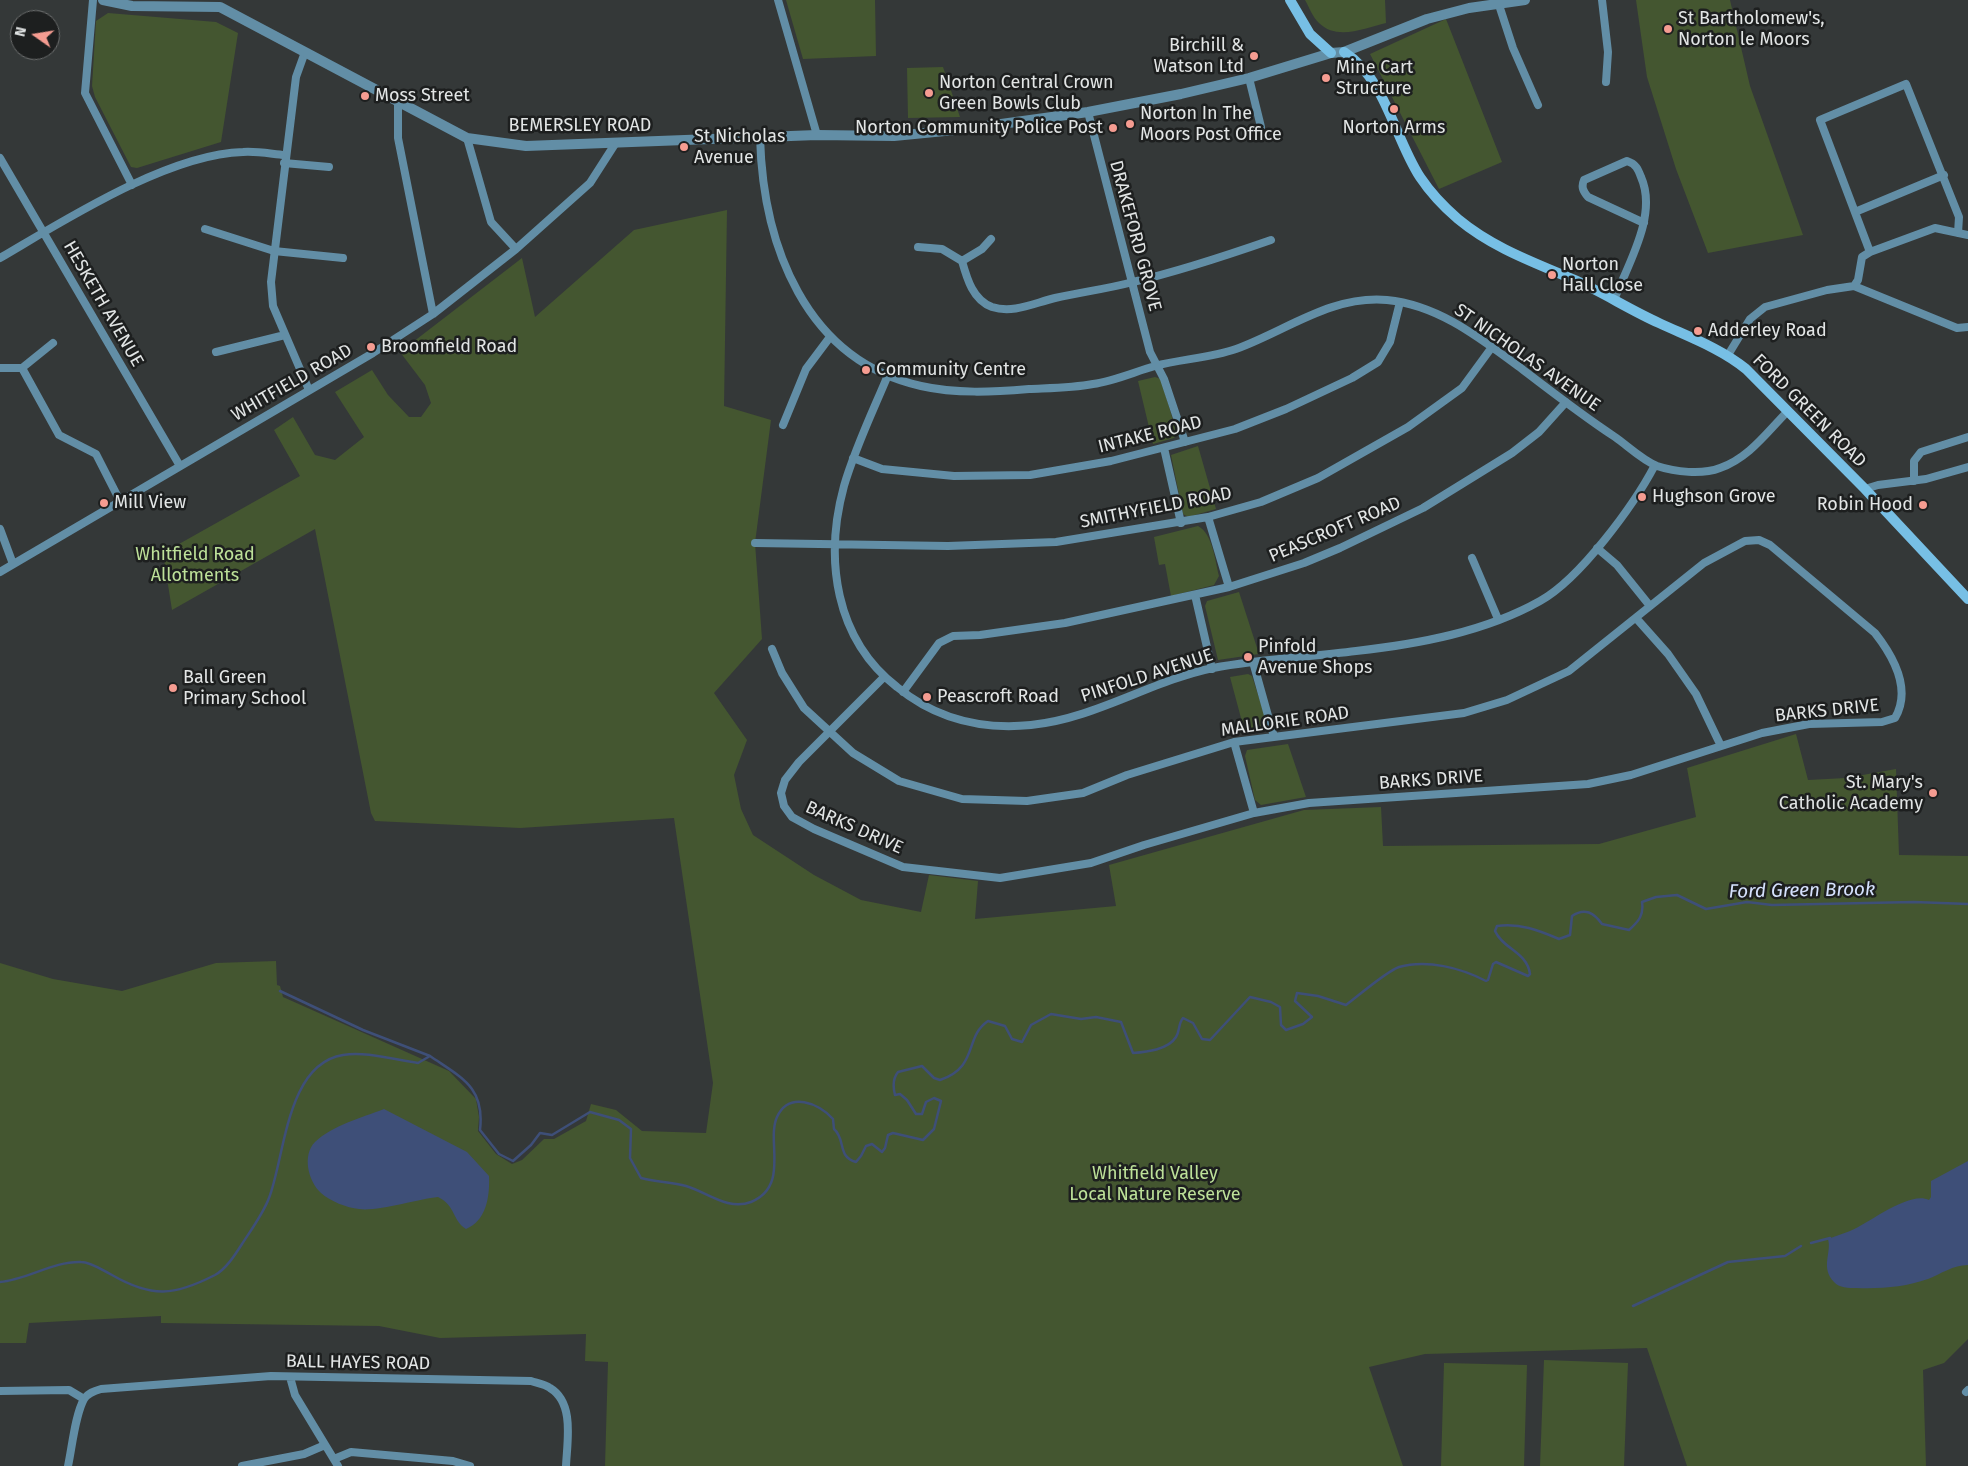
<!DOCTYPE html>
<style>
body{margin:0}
#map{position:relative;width:1968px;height:1466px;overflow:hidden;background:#343838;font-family:"Fira Sans",sans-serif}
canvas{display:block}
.north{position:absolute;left:10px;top:10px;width:50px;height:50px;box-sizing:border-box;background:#1d1f1f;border:1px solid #6c6e6e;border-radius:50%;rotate:283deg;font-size:14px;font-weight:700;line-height:20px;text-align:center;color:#e2e5e5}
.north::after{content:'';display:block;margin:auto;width:18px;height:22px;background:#f59c91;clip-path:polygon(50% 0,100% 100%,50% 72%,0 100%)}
</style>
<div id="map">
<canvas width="1968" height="1466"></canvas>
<div class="north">N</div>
</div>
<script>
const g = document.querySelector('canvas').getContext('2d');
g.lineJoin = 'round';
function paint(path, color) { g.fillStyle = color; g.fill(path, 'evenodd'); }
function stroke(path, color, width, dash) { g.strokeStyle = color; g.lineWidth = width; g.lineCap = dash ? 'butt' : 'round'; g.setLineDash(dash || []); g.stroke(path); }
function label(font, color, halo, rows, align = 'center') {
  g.font = font + ' "Fira Sans",sans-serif'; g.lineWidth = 5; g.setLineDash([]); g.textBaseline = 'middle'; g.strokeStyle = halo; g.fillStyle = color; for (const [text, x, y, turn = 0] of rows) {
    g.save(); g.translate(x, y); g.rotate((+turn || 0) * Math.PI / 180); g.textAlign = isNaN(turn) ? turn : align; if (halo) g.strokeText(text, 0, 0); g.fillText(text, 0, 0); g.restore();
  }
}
const green = new Path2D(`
 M786,0H875L876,56L803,59Z
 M1305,0H1385L1386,23C1365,28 1337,41 1319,23C1313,18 1309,7 1305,0Z
 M1636,0H1730L1750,86L1803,235L1708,253L1676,169L1647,77Z
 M108,13L216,22L238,33L221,142L137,168L131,167L95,97L92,86L96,21Z
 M1446,19L1502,162L1439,189L1370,54Z
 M943,67L960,117L908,118L907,68Z
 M727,210L724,406L771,420L755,543L762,639L714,693L747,740L734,775L741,809L753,835L814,875L861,900L921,912L929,875L978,881L975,919L1116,906L1109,865L1304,810L1381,807L1383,846L1599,844L1696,817L1687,768L1796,734L1808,780L1846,778L1896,769L1899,855L1968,856V1339L1944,1363L1923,1370L1926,1466H1687L1647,1348L1425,1354L1369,1367L1403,1466H605L608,1362L585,1361L586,1334L440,1338L379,1326L161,1323V1316L29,1323L26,1343H0V963L53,979L122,991L216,963L276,961L277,985L280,986L283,997L449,1071L476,1099L479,1117L478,1131L496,1154L512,1164L522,1160L544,1139H554L586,1121L591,1104L616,1110L642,1131L706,1133L713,1083L674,818L520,828L375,821L371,813L315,529L172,610L163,553L300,476L274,430L293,417L315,455L335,460L364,437L335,392L372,370L388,395L409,417H421L431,403L425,385L400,352L522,258L535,317L634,230Z
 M1155,377L1161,379L1177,434L1174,438L1153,444L1138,381Z
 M1198,446L1216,509L1188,517L1183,514L1171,455Z
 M1198,526C1213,534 1215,561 1219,576L1214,585L1171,596L1165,564L1159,565L1154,537Z
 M1239,592L1259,654L1218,660L1205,606L1207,601Z
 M1248,674L1252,676L1267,723L1265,731L1245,733L1230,677Z
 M1288,744L1306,797L1261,805L1255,800L1245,756L1247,750Z
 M1544,1360L1628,1363L1624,1466H1540Z
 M1444,1363L1527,1365L1524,1466H1441Z`);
const water = new Path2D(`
 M384,1109L467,1152L489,1176C490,1197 486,1221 466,1229C452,1220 456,1206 438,1197C418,1199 376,1212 359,1209C347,1208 330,1201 321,1193C308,1181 302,1155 315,1142C333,1125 361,1118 384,1109Z
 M1968,1161V1265C1953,1265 1941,1274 1928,1279C1905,1287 1881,1289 1856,1288C1849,1288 1839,1288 1834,1282C1820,1267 1832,1253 1828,1239C1835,1236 1843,1234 1850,1231C1869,1223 1910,1190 1929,1200L1931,1197V1181Z`);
const stream = new Path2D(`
 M280,991L363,1030L430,1056
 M1811,1243L1830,1238
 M0,1282C27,1280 53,1261 81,1262C91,1262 102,1270 112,1275C152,1298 174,1296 215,1275C226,1269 235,1255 242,1244C251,1230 263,1214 269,1198C285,1157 286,1064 343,1055C366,1051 395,1060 418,1063L430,1056C462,1078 485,1087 480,1130L499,1154L513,1161L531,1145L540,1133L552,1135L590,1112L619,1120L631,1129L630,1158L641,1178C656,1182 672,1182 686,1186C707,1192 728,1211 751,1202C790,1186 766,1141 777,1117C789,1091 819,1103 833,1119L834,1129C846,1139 837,1157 856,1162L861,1156L866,1146L872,1144L882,1152L885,1148L888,1135L893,1133L923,1140L934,1129L941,1101L934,1098L926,1102L922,1114H916L907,1100L900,1094L895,1095C893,1087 893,1078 898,1072L922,1066L934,1078L940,1080C979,1067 964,1037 988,1021L1005,1026L1012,1039L1022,1042L1031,1025L1051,1014L1081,1019L1096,1017L1121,1022L1133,1053C1146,1052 1168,1050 1176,1037C1180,1031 1178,1024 1183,1018L1193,1023L1202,1039L1210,1040L1250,997L1271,1002L1280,1007L1281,1025L1286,1030L1303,1024L1312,1017L1295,1001L1297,993L1318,996L1346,1005C1358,996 1387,971 1399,967C1427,959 1461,968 1486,981L1488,980L1493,964L1496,962L1528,976L1530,974C1527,952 1503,949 1495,931L1497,926C1520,923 1538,930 1559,939L1570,935L1572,916C1585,907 1594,913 1602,924L1629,930C1639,921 1644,915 1642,902L1656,897L1677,895L1706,909L1747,902L1772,905L1914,902L1968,904
 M1633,1306L1728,1262L1785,1256L1801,1246`);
const minor = new Path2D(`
 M93,0L85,93L132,185
 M778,0L817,135
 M1602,0L1608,52L1606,82
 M1499,5L1513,48L1538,105
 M305,52L296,77L271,282L273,306L309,390
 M1249,78L1261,127
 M398,101V138L433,314
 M1088,112L1150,352L1164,379L1185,442
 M760,137C763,245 805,360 921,386C956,394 993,392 1029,389C1050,388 1072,388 1093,384C1114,381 1134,372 1155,366C1181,359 1210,358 1236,349C1286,331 1331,295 1387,300C1439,305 1481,339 1522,369C1552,392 1583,416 1615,437C1628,446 1642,460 1657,466C1675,472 1702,475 1720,468C1749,458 1767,432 1788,411
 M467,138L491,222L516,249
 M0,158L180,466
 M284,163L329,167
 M1855,212L1944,175
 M205,229L274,251L343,258
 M918,247L942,249L962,261C967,279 973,300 992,307C1013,314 1034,303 1055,298C1081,292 1107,289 1133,282C1180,271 1225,256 1271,240
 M1870,252L1820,120L1906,84L1959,217L1958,233
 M0,258C65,220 168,154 243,152C257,151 272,154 285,155
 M962,261L982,249L991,239
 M1854,286L1858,280L1862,257L1870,252L1935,228L1968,235
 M1614,300C1628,264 1658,215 1641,177C1638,169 1636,164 1627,161L1584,180C1581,187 1583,191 1588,197L1644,223
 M216,352L285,335
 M1728,355L1750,319L1765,307L1827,290L1854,286L1957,328L1968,327
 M0,368H22L53,343
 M22,368L59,435L96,454L120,501
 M888,375C873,411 855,448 844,486C824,559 835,639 897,687C936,719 981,730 1031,725C1094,719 1151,681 1213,668C1260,659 1309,657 1356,651C1418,644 1485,632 1540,601C1580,579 1634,505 1655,465
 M783,425L806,369L830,337
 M1164,448L1181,523
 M853,458L882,469L954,476L1030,475L1111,461L1235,429L1286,409L1352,378L1378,362L1390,342L1400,302
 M1914,481V461L1921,452L1968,437
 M1865,489L1878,485L1926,479L1968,467
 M1208,517L1229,587
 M0,529L13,564
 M755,543L948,546L1056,542L1208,517L1261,502L1318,478L1408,427L1462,388L1492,347
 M1597,548L1617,565L1650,606
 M1472,558L1498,619
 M0,572L373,353L433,314L516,249L590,183L615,144
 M1195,595L1212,669
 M1636,618L1668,654L1696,694L1720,744
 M772,649L782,673L804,708L853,753L899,781L962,799L1027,801L1083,793L1127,775L1234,742L1464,713L1507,700L1569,671L1704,563L1745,541L1759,540L1770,545L1875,633C1893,656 1912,689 1895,718L1882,722L1809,724L1762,733L1631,775L1588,784L1309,803L1254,813L1144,845L1091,863L1000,878L903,867L814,829L792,817L784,806L781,793L785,780L799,762L884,677
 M1253,662L1274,737
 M903,692L939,643L953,636L980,635L1065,623L1229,587L1304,563L1340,548L1423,508L1512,453L1539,432L1566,402
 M1234,742L1254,813
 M290,1377L295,1395L338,1466
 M0,1391L69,1390L84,1399
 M1966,1392L1968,1390
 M334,1459L351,1452L453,1461L470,1466
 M68,1466C72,1448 75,1415 84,1399C88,1393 94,1391 101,1389L271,1376L531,1381C537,1383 545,1384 550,1388C575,1403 567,1442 566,1466
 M242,1466L304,1454L325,1445`);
const tertiary = new Path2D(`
 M103,0L132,6L220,7L467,138L526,146L817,135L894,136L965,129L1088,112L1181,94L1249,78L1331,53L1344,52L1427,19L1469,8L1525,0`);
const secondary = new Path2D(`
 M1290,0L1310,34L1331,53
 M1344,52C1386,79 1394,137 1420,177C1430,192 1444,207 1458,219C1493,248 1533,262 1575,280C1604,293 1630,310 1659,323C1689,337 1720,348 1746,369L1865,489L1968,599`);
const markers = [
 [1668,29,5,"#f59c91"],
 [1254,56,5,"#f59c91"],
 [1326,78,5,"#f59c91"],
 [929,93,5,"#f59c91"],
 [365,96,5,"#f59c91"],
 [1394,109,5,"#f59c91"],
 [1130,124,5,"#f59c91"],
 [1113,128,5,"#f59c91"],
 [684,147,5,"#f59c91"],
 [1552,275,5,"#f59c91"],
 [1698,331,5,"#f59c91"],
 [371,347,5,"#f59c91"],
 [866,370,5,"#f59c91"],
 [1642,497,5,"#f59c91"],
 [104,503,5,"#f59c91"],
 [1923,505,5,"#f59c91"],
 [1248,657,5,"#f59c91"],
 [173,688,5,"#f59c91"],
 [927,697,5,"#f59c91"],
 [1933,793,5,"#f59c91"]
];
const poiNames = [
 ["St Bartholomew's,",1678,19],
 ["Norton le Moors",1678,40],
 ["Birchill &",1244,46,"right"],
 ["Watson Ltd",1244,67,"right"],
 ["Mine Cart",1336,68],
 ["Structure",1336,89],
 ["Norton Central Crown",939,83],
 ["Green Bowls Club",939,104],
 ["Moss Street",375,96],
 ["Norton In The",1140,114],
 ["Moors Post Office",1140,135],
 ["Norton Community Police Post",1103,128,"right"],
 ["Norton Arms",1394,128,"center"],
 ["St Nicholas",694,137],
 ["Avenue",694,158],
 ["Norton",1562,265],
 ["Hall Close",1562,286],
 ["Adderley Road",1708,331],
 ["Broomfield Road",381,347],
 ["Community Centre",876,370],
 ["Hughson Grove",1652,497],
 ["Mill View",114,503],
 ["Robin Hood",1913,505,"right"],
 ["Pinfold",1258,647],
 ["Avenue Shops",1258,668],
 ["Ball Green",183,678],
 ["Primary School",183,699],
 ["Peascroft Road",937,697],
 ["St. Mary's",1923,783,"right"],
 ["Catholic Academy",1923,804,"right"]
];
const streetNames = [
 ["BEMERSLEY ROAD",580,126],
 ["DRAKEFORD GROVE",1135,236,75],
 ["HESKETH AVENUE",103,304,60],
 ["ST NICHOLAS AVENUE",1527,358,35],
 ["WHITFIELD ROAD",292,383,-30],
 ["FORD GREEN ROAD",1809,411,45],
 ["INTAKE ROAD",1150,435,-14],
 ["SMITHYFIELD ROAD",1156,508,-11],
 ["PEASCROFT ROAD",1335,530,-23],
 ["PINFOLD AVENUE",1147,676,-18],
 ["BARKS DRIVE",1827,711,-6],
 ["MALLORIE ROAD",1285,722,-8],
 ["BARKS DRIVE",1431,780,-4],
 ["BARKS DRIVE",854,828,24],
 ["BALL HAYES ROAD",358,1363,1]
];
const parkNames = [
 ["Whitfield Road",195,555],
 ["Allotments",195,576],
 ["Whitfield Valley",1155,1174],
 ["Local Nature Reserve",1155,1195]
];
const waterNames = [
 ["Ford Green Brook",1802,891,-1]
];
paint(green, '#445630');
paint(water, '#3e4f78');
stroke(stream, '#3e4f78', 2.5);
stroke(minor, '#628ea6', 8);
stroke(tertiary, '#628ea6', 10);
stroke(secondary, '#77bfe5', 10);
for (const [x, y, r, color] of markers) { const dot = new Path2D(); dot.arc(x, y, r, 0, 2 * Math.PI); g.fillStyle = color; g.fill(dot); stroke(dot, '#1d1f1f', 2); }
label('18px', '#e2e5e5', '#1d1f1f', poiNames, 'left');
label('18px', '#e2e5e5', '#1d1f1f', streetNames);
label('18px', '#bde199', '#1d1f1f', parkNames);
label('italic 19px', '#d6e2fe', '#1d1f1f', waterNames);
</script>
